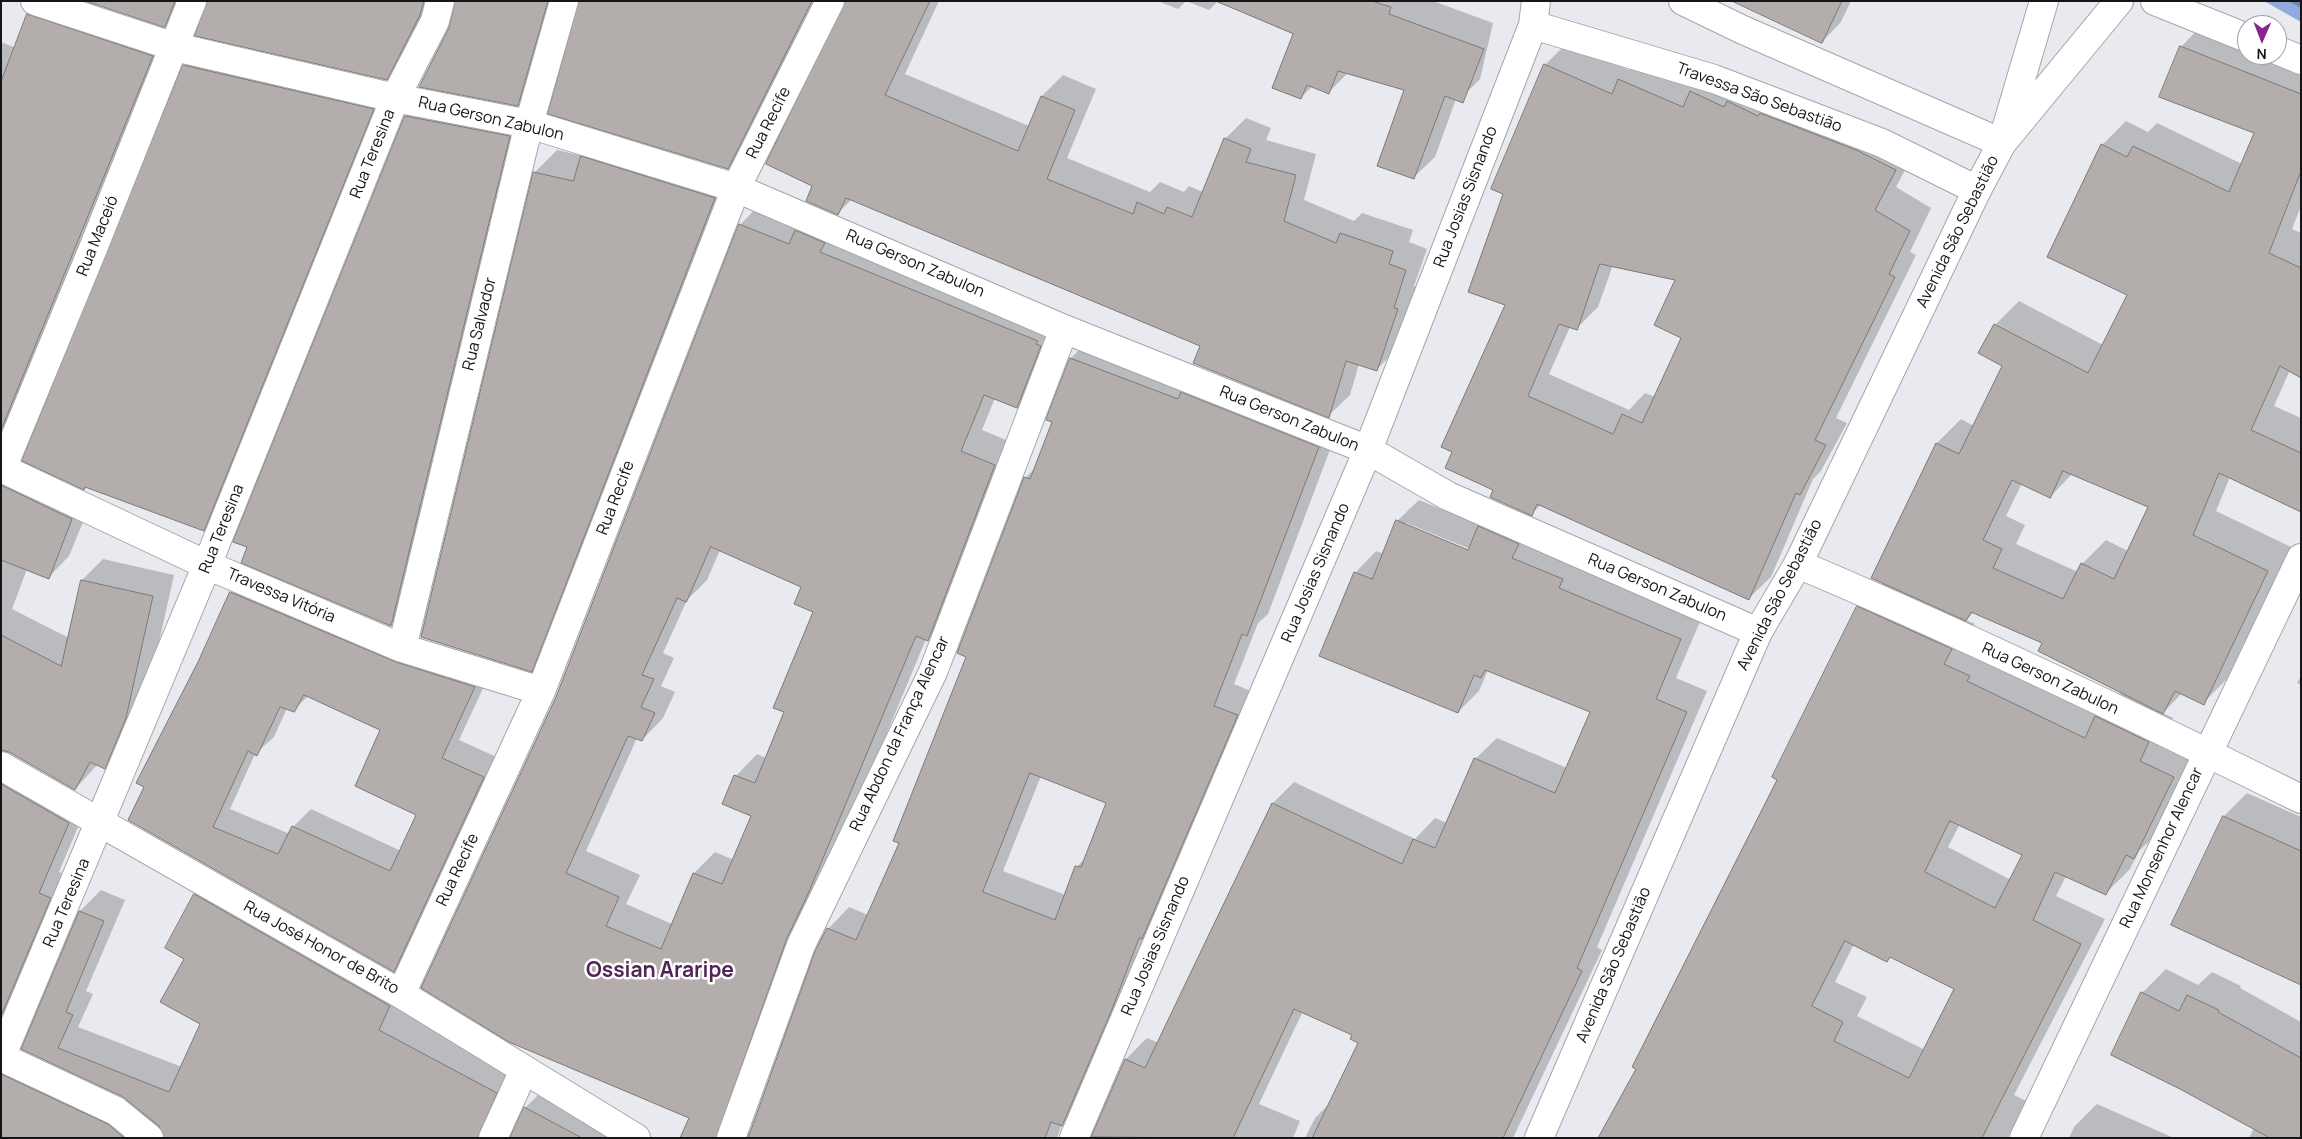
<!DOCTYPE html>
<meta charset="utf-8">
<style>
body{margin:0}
#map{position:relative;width:2302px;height:1139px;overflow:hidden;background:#e8eaef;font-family:Manrope,sans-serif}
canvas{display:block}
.frame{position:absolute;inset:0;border:2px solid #151517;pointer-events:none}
.north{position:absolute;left:2237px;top:15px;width:50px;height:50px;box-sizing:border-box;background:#fff;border:1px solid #a1a1a2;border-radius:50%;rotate:181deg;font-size:14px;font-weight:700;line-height:20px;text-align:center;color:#151517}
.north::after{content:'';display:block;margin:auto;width:18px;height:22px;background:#87248d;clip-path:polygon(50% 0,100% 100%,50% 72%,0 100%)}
</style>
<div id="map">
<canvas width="2302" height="1139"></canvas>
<div class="frame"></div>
<div class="north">N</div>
</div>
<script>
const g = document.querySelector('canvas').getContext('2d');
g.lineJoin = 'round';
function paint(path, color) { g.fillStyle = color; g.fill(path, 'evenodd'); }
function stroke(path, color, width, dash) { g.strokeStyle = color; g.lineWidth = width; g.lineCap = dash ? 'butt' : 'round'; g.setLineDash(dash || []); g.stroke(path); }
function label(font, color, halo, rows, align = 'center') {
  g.font = font + ' Manrope,sans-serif'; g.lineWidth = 5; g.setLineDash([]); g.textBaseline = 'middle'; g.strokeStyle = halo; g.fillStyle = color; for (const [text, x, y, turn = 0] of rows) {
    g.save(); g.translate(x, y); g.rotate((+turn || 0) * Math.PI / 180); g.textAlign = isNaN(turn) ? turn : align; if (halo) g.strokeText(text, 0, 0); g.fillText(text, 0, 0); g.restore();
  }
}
const forest = new Path2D(`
 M2264,1H2301V22Z`);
const shadow = new Path2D(`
 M42,1L173,35L17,462L93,498L69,556L48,578L27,569L12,609L69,638L82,580L103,559L174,575L147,696L126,746L105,767L98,764L75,789L6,751L14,758L89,801L59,872L71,877L10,1046L129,1103L137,1110L138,1108L126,1098L23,1049L80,911L101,890L125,900L86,991L93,994L78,1027L182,1067L202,1023L186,958L195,895L216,874L517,1071L507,1131L513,1132L525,1108L546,1087L642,1138H1V42L16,48L28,15Z
 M89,1H187L164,26Z
 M208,1H437L408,57L386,79Z
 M456,1H562L539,83L517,105L450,29Z
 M580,1H822L749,146L728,168Z
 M847,1H939L905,74L1029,126L1042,96L1063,75L1096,89L1067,158L1150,192L1160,182L1184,192L1189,186L1203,192L1225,139L1246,118L1271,128L1266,140L1316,154L1304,200L1354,221L1362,213L1413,230L1409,242L1427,249L1414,286L1419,288L1398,348L1376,370L1359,364L1350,395L1328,416L1201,345L852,199L838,213L814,184Z
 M1158,1H1433L1493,23L1480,79L1459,100L1456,99L1435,157L1413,178L1405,89L1348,73L1329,92L1313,86L1301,97L1295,33L1217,2L1209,10L1186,1L1178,9Z
 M1735,1H1851L1841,22L1822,42Z
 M2288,1H2301V8Z
 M2204,23L2247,40V55H2277L2301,61V206L2292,229L2301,233V376L2290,370L2274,406L2301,418V509L2230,477L2216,511L2291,547L2227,679L2203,703L2182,693L2163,713L2173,718L2164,736L2197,753L2158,833L2139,851L2130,869L2105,894L2066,876L2056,896L2105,919L2014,1095L2026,1101L2008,1138H1599L1637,1068L1779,779L1858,607L1883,582L1872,578L1937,443L1961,419L1974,426L2003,365L1980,353L1995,325L2019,301L2103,345L2128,294L2102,145L2126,121L2148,132L2157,123L2242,164L2255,133L2181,47ZM2072,474L2150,507L2128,551L2106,540L2082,564L2078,572L2016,544L2025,525L2006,516L2022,483L2050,497ZM1974,612L2044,642L2122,692L2103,711L1968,639L1975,624L1966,620ZM1960,824L2024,855L2011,880L1948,847ZM1854,944L1887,961L1891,956L1955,989L1925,1050L1857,1016L1867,997L1835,982Z
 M1567,43L1629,70L1642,58L1917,148L1896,187L1931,208L1910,252L1916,255L1836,418L1847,423L1821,471L1813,479L1771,577L1748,599L1541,505L1531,514L1494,489L1507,304L1504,194L1545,65ZM1613,265L1677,279L1683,337L1655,397L1645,393L1629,410L1549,374L1570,327L1576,329L1598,307Z
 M205,45L393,89L224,509L204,530L184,66Z
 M429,93L532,113L414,602L391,625L406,116Z
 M605,134L737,175L554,647L531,670L534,173L557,150L583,156Z
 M761,203L1058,320L1038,385L1017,407L995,398L982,430L1016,444L949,618L926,639L829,872L747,1132H751L828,929L849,907L868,915L901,843L968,656L1025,478L1036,467L1053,422L1071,358L1092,337L1339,426L1268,614L1258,623L1234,684L1258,694L1083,1103L1062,1124L1057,1138H682L690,1117L510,1041L557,697L740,225ZM720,550L803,586L815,611L786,712L766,758L757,754L736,776L753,815L734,860L715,852L694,873L672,924L626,904L640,875L586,851L637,738L642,740L663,718L675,692L661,686L674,658L663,653L687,600L707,580ZM1041,776L1107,802L1086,857L1077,867L1066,895L1003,871Z
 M1419,500L1702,617L1676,678L1707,691L1597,947L1602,950L1513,1138H1305L1315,1118L1331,1102L1360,1043L1353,1035L1303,1011L1259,1104L1300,1121L1293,1138L1093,1136L1126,1059L1147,1038L1159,1043L1273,803L1294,782L1415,839L1435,818L1447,823L1475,759L1497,738L1567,768L1591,711L1488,670L1479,691L1458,712L1355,573L1376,551L1384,554L1397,521ZM1406,523L1475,551L1474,553L1406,526Z
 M249,575L492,669L459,740L501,759L411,953L394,970L146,786L232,593ZM308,696L382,729L417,814L401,851L311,809L293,827L290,834L230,809L255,754L274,737L287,708L293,711Z
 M2301,676V685L2297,683Z
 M2247,793L2301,817V984L2224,816Z
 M2166,969L2198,985L2212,972L2241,986L2240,988L2301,1022V1138H2249L2254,1128L2142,993Z
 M2097,1104L2174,1138H2069L2074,1127Z`);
const building = new Path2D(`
 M86,1H175L165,27Z
 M207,1H424L420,15L387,80L195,36Z
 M455,1H548L518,106L419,87L449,28Z
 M579,1H812L728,169L548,114Z
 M845,1H930L885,95L1018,151L1041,96L1075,110L1047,179L1133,214L1137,202L1164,214L1167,207L1192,217L1224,138L1251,149L1246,162L1296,175L1284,221L1336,243L1340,233L1393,251L1389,264L1406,270L1394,308L1398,309L1377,371L1346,361L1329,418L1193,363L1200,346L846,198L838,215L806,201L812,186L766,164Z
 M1216,1H1372L1391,7L1389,14L1484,49L1463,103L1445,96L1414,179L1377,166L1404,90L1338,71L1329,94L1307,85L1301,99L1272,88L1293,34Z
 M1732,1H1842L1822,43Z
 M27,14L153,56L1,430V82Z
 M2180,46L2301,94V171L2269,253L2301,268V378L2280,366L2251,430L2301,453V512L2219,473L2193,535L2268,571L2204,705L2175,691L2163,714L2038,651L2042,643L1971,612L1966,621L1871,578L1936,443L1959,454L2002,366L1978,353L1994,324L2088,373L2127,295L2047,257L2101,144L2127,157L2133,146L2229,192L2254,133L2159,97ZM2063,471L2148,507L2114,579L2081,563L2063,599L1993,568L2002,549L1983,540L2012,480L2050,498Z
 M1544,64L1612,94L1618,79L1683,107L1690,91L1724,107L1727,101L1758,116L1760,113L1856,150L1896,170L1875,210L1910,231L1889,274L1895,277L1815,440L1826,445L1800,495L1796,493L1749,600L1537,504L1532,516L1490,497L1493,490L1445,468L1452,452L1441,447L1505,305L1468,292L1503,194L1491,189ZM1600,264L1675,280L1654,325L1681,338L1642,423L1622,414L1613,434L1528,396L1559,324L1577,330Z
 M183,65L374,109L204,531L85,487L84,490L22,461Z
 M405,116L510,136L391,626L241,563L247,547L233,542Z
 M581,156L715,198L532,672L421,637L533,172L573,181Z
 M739,224L789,244L795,230L825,243L820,252L1038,341L1036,344L1041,346L1017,408L984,395L961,451L995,465L928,641L916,636L808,894L787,938L716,1138H680L689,1118L509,1042L421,988L556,697ZM711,547L801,587L794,604L813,612L773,708L784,712L755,783L734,775L722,804L751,816L722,884L693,873L661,949L606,926L619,897L566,873L628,736L642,741L655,713L641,707L654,679L642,675L677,598L686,602Z
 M1070,358L1178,399L1181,392L1319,447L1247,636L1242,634L1214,706L1238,715L1142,939L1139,938L1111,1012L1062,1126L1051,1122L1045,1138H748L815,951L827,928L856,940L899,843L893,841L966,657L957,653L1024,477L1030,479L1052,422L1046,420ZM1030,773L1106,803L1081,867L1075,866L1055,920L983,892Z
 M1,485L72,519L49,579L1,560Z
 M1396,520L1468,550L1478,526L1519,544L1512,558L1563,579L1559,588L1681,639L1656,699L1687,712L1577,968L1582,971L1503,1138H1312L1358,1043L1350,1039L1352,1035L1294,1009L1233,1138L1091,1137L1125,1059L1145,1068L1272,803L1402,864L1413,839L1435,848L1474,758L1555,793L1590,712L1485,670L1481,678L1474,675L1458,713L1319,656L1354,572L1372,579Z
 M81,580L153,596L126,718L105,769L90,762L75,790L9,752L1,750V635L61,666Z
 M230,592L396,662L475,687L442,758L484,777L394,972L128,820L144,787L136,783L198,662ZM304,695L380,730L355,786L416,815L390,871L292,826L278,854L213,827L248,751L257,756L280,707L294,712Z
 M1857,606L1952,649L1944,664L1970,676L1967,681L2085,738L2095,716L2149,742L2140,761L2174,777L2134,859L2126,855L2106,895L2055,872L2033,920L2081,944L1982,1138H1598L1636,1069L1632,1067L1777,780L1772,777ZM1950,821L2022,855L1995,908L1925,872ZM1845,941L1887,962L1890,957L1954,989L1909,1078L1834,1041L1843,1022L1812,1006Z
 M1,784L69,823L39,893L51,898L1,1016Z
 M2223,816L2301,851V985L2171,925Z
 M194,894L390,1006L379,1030L497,1093L478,1138H164L159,1126L123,1097L21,1049L79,911L104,921L66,1012L73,1015L58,1048L169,1092L200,1024L160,1002L184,959L165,948Z
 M2141,992L2179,1011L2187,995L2219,1010L2218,1012L2301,1058V1138H2270L2180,1089L2111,1055Z
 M1,1074L108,1124L124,1138H1Z
 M524,1107L582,1138H510Z`);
const minor = new Path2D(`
 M35,1L175,47L395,98L529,124L736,188L1064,329L1368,450L1448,496L1758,632
 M1683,1L1743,30L2002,143L2119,1
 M2155,1L2247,38
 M1533,25L1714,79L1882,143L1977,190
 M2277,50L2301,60
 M1,468L207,565L402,648L541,691
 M2,469L94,246L192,1
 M402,648L529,124L564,1
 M1,766L401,994L636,1138
 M401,994L541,691L736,188L830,1
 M1,1057L207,565L395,98L435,21L440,1
 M1,1057L116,1111L149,1138
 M493,1138L524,1070
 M731,1138L801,945L933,672L1064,329
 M1074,1138L1368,450L1533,25L1536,1
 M2024,1138L2301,558`);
const tertiary = new Path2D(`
 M1798,564C1968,636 2135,717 2301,799
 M1539,1138L1758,632L1798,564L1977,190L2002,143L2044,1`);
const streetNames = [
 ["Travessa São Sebastião",1759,98,20],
 ["Rua Gerson Zabulon",491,119,13],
 ["Rua Recife",769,123,-63],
 ["Rua Teresina",373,154,-68],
 ["Rua Josias Sisnando",1466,197,-69],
 ["Avenida São Sebastião",1958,232,-64],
 ["Rua Maceió",98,236,-68],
 ["Rua Gerson Zabulon",915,264,23],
 ["Rua Salvador",480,324,-76],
 ["Rua Gerson Zabulon",1289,419,22],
 ["Rua Recife",616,498,-69],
 ["Rua Teresina",222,529,-68],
 ["Rua Josias Sisnando",1316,573,-67],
 ["Rua Gerson Zabulon",1657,588,23],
 ["Avenida São Sebastião",1780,595,-63],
 ["Travessa Vitória",281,596,23],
 ["Rua Gerson Zabulon",2050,679,25],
 ["Rua Abdon da França Alencar",900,734,-65],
 ["Rua Monsenhor Alencar",2162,848,-65],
 ["Rua Recife",458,870,-65],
 ["Rua Teresina",67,903,-67],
 ["Rua Josias Sisnando",1156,946,-67],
 ["Rua José Honor de Brito",321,948,29],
 ["Avenida São Sebastião",1614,965,-67]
];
const districtNames = [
 ["Ossian Araripe",660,971]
];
paint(forest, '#92abde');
paint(shadow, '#0003');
paint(building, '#b3adab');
stroke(building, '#7d7876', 1);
stroke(minor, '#a4a6aa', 30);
stroke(tertiary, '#a4a6aa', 30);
stroke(minor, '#fff', 28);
stroke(tertiary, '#fff', 28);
label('16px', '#151517', '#fff', streetNames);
label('bold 21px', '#532355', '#fff', districtNames);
</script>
